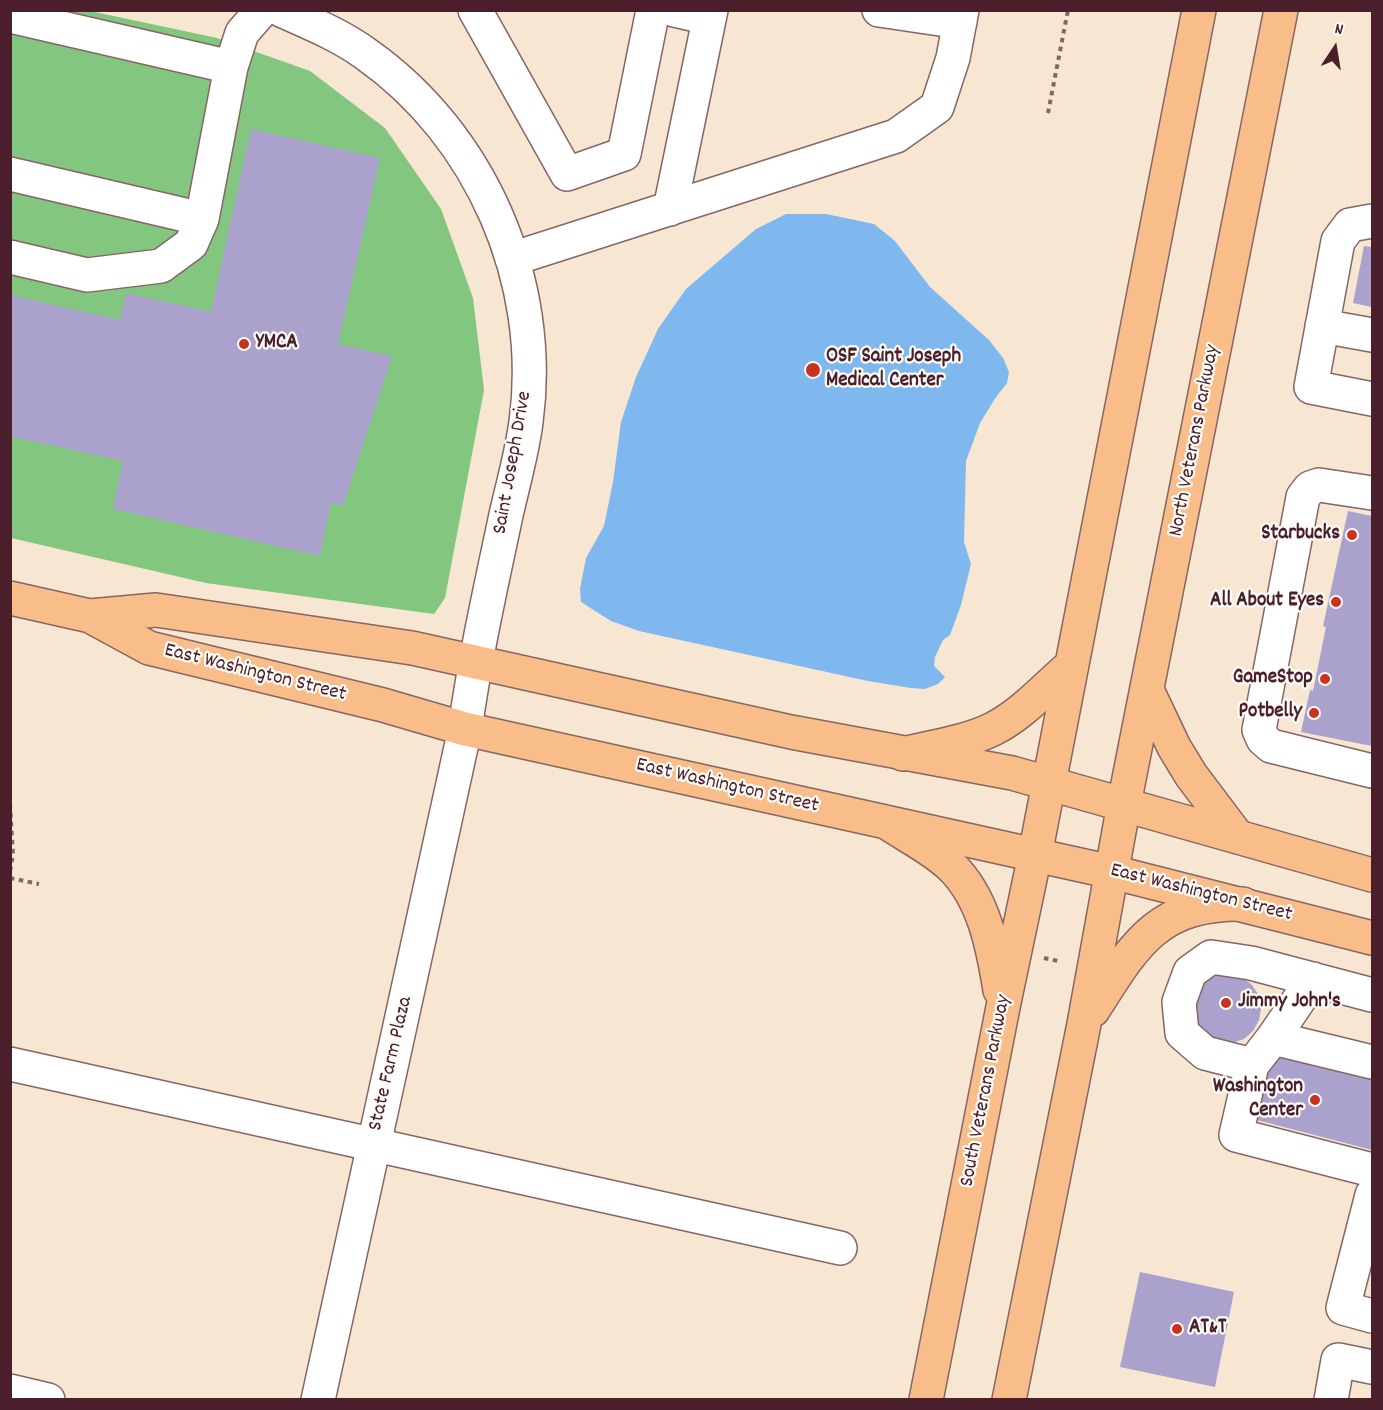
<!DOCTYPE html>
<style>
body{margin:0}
#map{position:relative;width:1383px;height:1410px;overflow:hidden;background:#f7e6d1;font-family:Dekko,sans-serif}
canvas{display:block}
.frame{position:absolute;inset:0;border:12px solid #4a1f2b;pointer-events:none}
.north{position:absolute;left:1305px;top:18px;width:60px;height:60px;-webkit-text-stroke:4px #fdfcf7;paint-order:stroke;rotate:12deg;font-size:16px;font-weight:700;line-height:24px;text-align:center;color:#4a1f2b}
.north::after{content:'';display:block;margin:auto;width:21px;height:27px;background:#4a1f2b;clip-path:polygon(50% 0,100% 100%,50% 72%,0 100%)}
</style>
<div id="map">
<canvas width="1383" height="1410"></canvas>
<div class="frame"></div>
<div class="north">N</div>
</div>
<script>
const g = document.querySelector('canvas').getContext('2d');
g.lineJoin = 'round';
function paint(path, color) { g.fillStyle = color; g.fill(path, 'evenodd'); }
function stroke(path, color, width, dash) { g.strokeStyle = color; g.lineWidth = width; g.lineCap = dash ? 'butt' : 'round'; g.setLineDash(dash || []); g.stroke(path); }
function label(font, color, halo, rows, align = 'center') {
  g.font = font + ' Dekko,sans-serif'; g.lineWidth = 4.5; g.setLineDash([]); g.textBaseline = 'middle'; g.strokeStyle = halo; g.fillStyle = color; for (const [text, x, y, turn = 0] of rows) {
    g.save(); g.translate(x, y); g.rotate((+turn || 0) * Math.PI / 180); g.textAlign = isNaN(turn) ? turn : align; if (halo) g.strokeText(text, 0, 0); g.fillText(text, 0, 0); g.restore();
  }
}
const green = new Path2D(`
 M11,11H90L217,38L310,71L385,128L441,209L473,298L484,390L445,598L434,614L206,583L11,538Z`);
const water = new Path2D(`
 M786,214H826L874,224L895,241L930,287L989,340L1003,358L1009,372L1007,383L996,397L980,423L966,461L964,542L971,564L961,605L950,635L943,640L935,657L934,666L945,677L938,684L925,689L911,688L868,681L639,631L611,621L581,602L580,589L586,558L604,526L613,482L621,422L636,377L658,329L686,289L756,229Z`);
const building = new Path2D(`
 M251,129L380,158L338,344L392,356L343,506L331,503L320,556L113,509L123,461L10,436V295L120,320L126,293L211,312Z
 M1364,246L1372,247V307L1353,303Z
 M1348,511L1372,516V746L1301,732L1310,690L1313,691L1326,627L1323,626Z
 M1218,974L1243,978L1252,985L1259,996L1261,1009L1259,1020L1253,1031L1244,1039L1232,1043H1220L1199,1032L1192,997L1207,978Z
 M1270,1053L1372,1080V1150L1253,1119Z
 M1140,1272L1234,1292L1215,1387L1120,1367Z`);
const path = new Path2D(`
 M1048,113L1068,10
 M10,804L13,854L10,872
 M10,878L39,884
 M1044,958L1058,961`);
const minor = new Path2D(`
 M281,10C310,23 340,35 366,54C481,135 545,281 526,422C522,453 513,484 506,515C491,586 475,657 465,729L318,1400
 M475,10L567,174L624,154L653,10
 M674,10L709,18
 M879,10L960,22
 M10,16L231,67
 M10,174L202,219
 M670,209L711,10
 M1372,221L1350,225L1338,241L1311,387L1372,399
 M10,257L87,275L161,266L191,244L202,219L231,67L242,33L262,10
 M512,259L896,136L937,107L953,58L962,10
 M1322,326L1372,335
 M1372,493L1319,485L1310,488L1303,497L1259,730L1263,739L1271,746L1372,771
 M1372,995L1251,963L1211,957L1190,972L1179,1002L1182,1033L1205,1053L1252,1065L1273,1038L1372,1062
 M1273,1038L1313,979
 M10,1064L840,1248
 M1252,1065L1236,1135L1372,1170
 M1372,1195L1343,1308L1372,1316
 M10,1391L48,1400
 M1331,1400L1338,1360L1372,1367`);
const major = new Path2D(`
 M10,598L90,616L149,648L383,705L465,729L1112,872L1372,938
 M90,616L156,610L412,648L791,732L1012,773L1372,875`);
const highway = new Path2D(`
 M1147,690L1174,747L1191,775L1237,836
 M903,754C931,747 967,742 993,729C1023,714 1047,686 1072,665
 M889,824C909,837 933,849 951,866C984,898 993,947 1000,990
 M1093,1010C1135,944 1157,903 1243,904
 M926,1400L1003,1007L1035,855L1199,10
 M1009,1400L1084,1024L1124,804L1281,10`);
const markers = [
 [244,344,6,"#c8321e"],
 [813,370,8,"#c8321e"],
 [1352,535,6,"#c8321e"],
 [1336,602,6,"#c8321e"],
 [1325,679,6,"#c8321e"],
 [1314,713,6,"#c8321e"],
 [1226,1003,6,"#c8321e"],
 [1315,1100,6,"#c8321e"],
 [1177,1329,6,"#c8321e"]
];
const poiNames = [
 ["YMCA",256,344,"left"],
 ["OSF Saint Joseph",826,358,"left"],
 ["Medical Center",826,382,"left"],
 ["Starbucks",1340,535],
 ["All About Eyes",1324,602],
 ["GameStop",1313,679],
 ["Potbelly",1302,713],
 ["Jimmy John's",1238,1003,"left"],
 ["Washington",1303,1088],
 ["Center",1303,1112],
 ["AT&T",1189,1329,"left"]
];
const streetNames = [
 ["North Veterans Parkway",1196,441,-79],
 ["Saint Joseph Drive",514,463,-80],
 ["East Washington Street",255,674,14],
 ["East Washington Street",727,787,13],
 ["East Washington Street",1201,894,14],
 ["State Farm Plaza",392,1064,-77],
 ["South Veterans Parkway",987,1091,-79]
];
paint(green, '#82c67f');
paint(water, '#7fb7ef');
paint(building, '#aaa1cc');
stroke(minor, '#876565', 36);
stroke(major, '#876565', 36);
stroke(highway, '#876565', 36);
stroke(path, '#876565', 4, [4.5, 4.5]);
stroke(minor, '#fff', 33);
stroke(major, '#f9bd89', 33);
stroke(highway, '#f9bd89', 33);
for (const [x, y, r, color] of markers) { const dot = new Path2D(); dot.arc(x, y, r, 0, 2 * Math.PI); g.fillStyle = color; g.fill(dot); stroke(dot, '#fdfcf7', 2); }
label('bold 21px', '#4a1f2b', '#fdfcf7', poiNames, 'right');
label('21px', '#4a1f2b', '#fdfcf7', streetNames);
</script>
